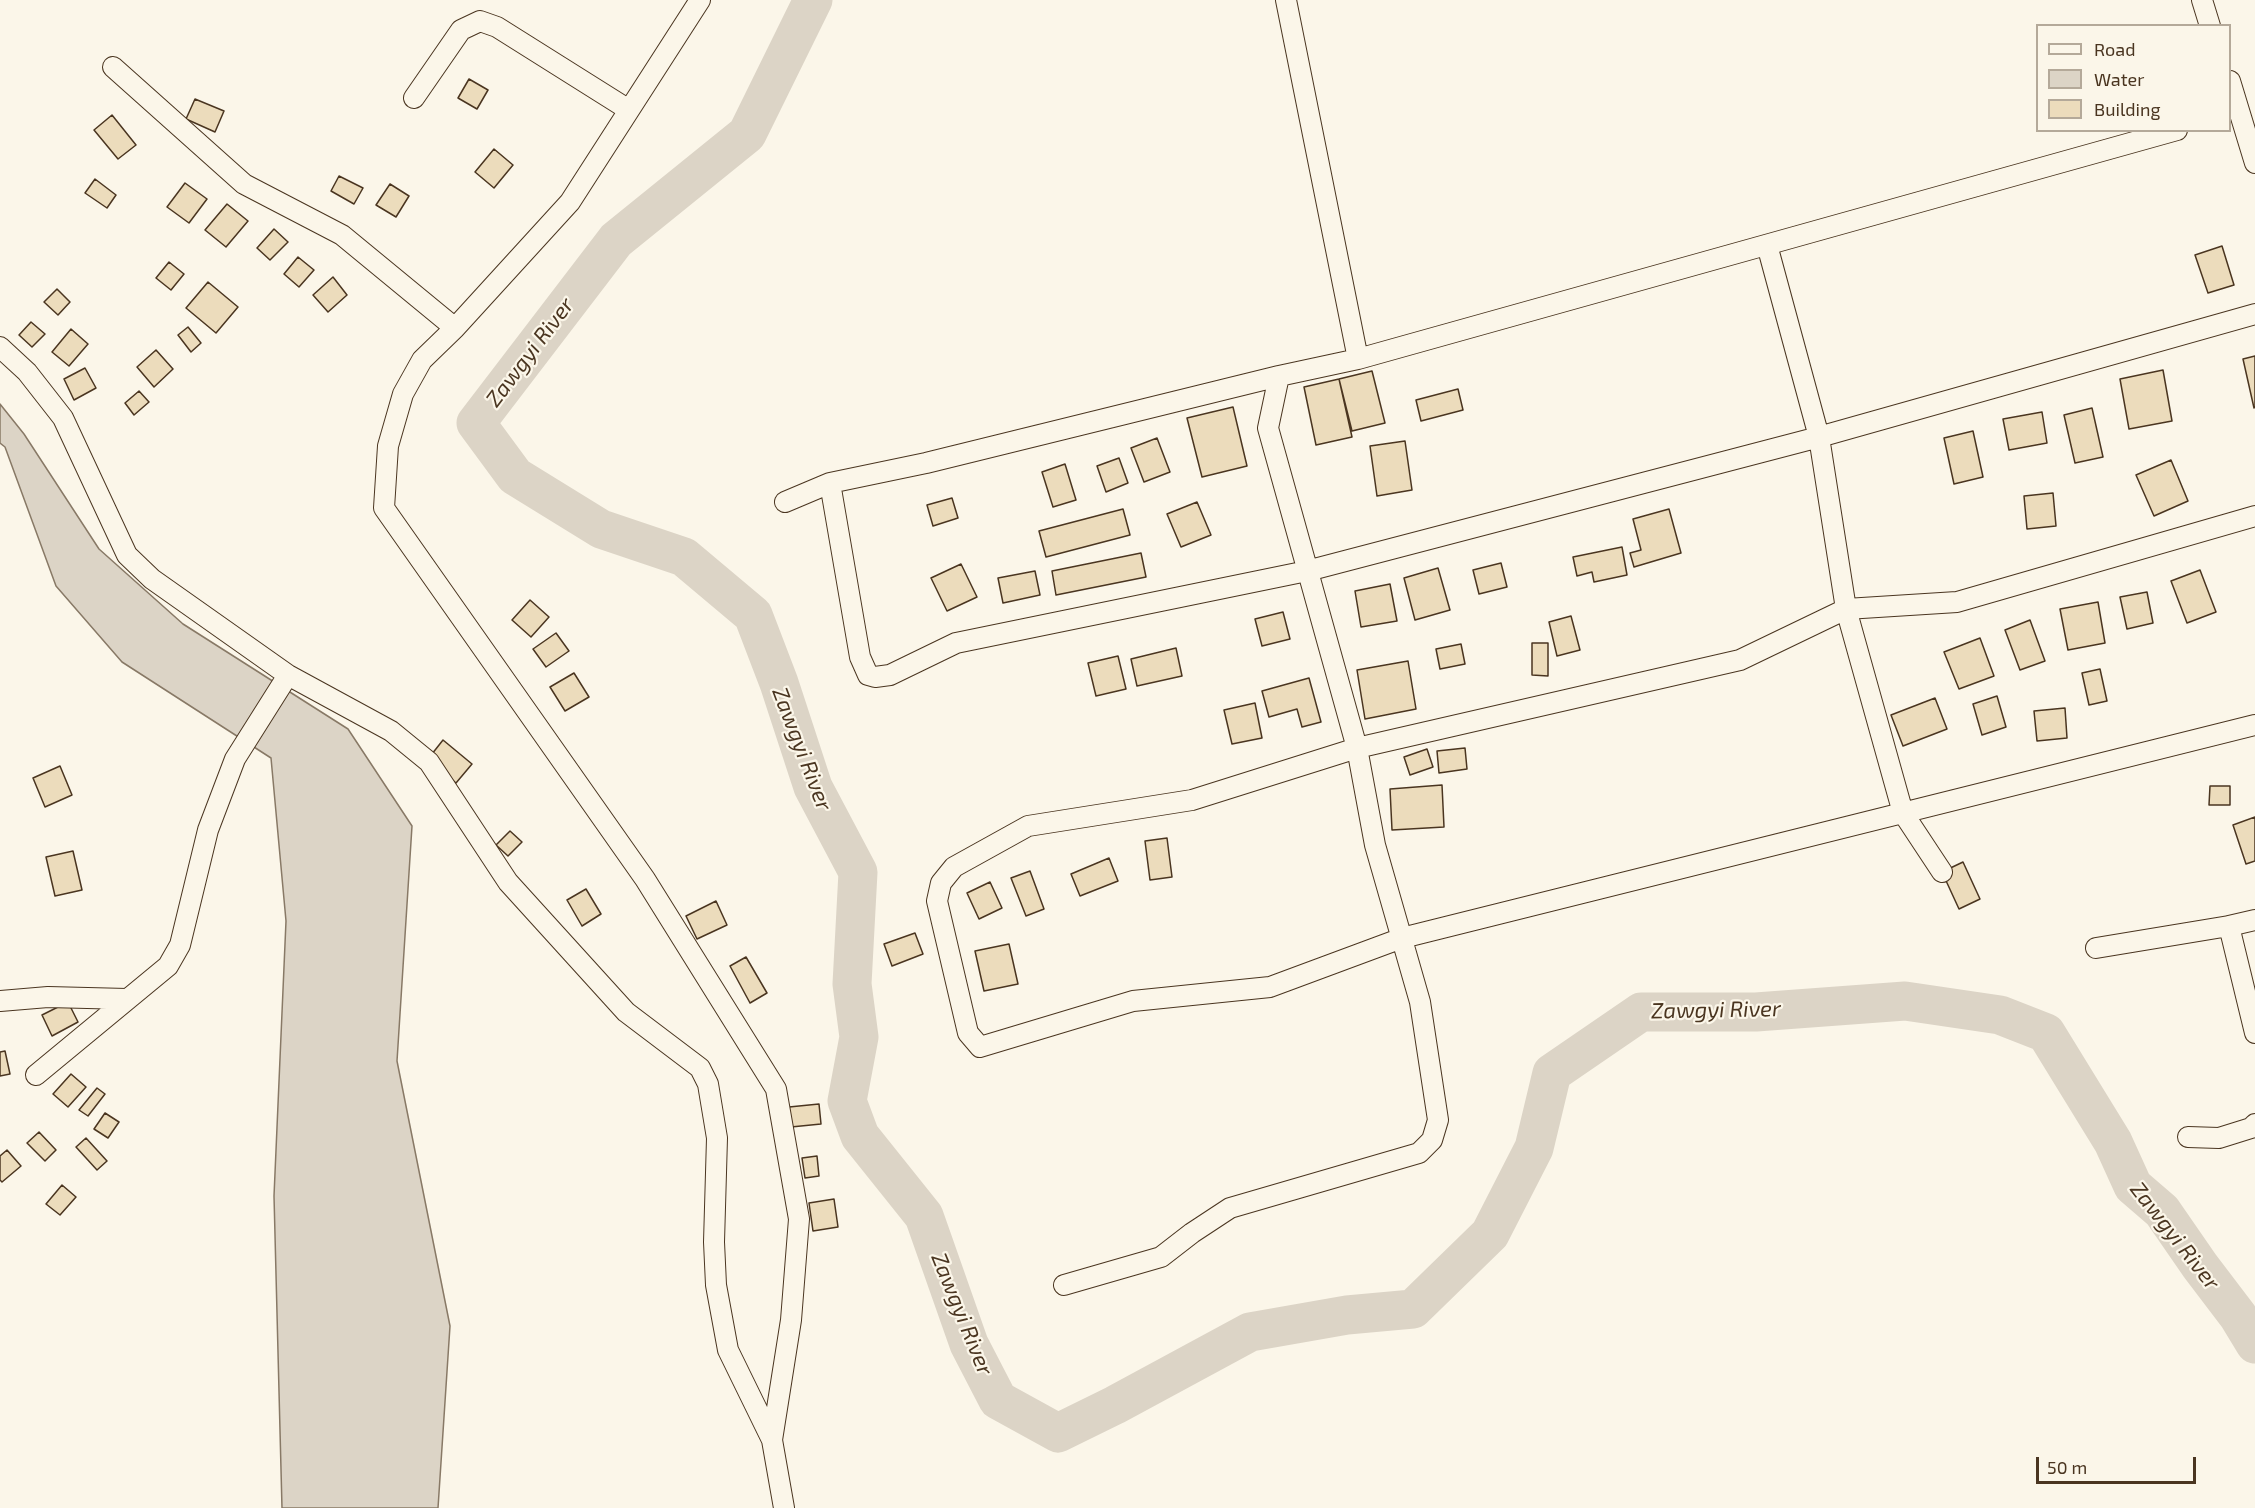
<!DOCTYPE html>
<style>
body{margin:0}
#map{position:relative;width:2255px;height:1508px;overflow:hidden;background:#fbf6e9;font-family:"Exo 2",sans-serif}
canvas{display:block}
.legend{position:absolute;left:2036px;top:24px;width:195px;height:108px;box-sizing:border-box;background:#fbf6e9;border:2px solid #b4a999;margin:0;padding:8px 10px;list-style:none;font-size:18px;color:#4a3520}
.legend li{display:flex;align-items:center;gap:12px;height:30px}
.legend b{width:30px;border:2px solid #b4a999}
.scale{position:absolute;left:2036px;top:1457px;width:160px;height:27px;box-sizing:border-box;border:3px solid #4a3520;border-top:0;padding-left:8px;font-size:18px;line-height:21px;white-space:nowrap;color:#4a3520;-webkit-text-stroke:4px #fbf6e9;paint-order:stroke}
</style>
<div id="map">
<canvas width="2255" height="1508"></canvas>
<ul class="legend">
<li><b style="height:8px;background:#fbf6e9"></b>Road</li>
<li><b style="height:16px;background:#dcd4c6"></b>Water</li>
<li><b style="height:16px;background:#ecdcbc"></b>Building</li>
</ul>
<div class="scale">50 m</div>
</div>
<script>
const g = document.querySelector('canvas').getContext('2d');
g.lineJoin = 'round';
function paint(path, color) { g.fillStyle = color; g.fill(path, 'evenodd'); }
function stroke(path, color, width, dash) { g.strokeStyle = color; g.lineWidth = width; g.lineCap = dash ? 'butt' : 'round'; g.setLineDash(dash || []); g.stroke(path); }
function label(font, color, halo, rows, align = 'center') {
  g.font = font + ' "Exo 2",sans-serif'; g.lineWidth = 4.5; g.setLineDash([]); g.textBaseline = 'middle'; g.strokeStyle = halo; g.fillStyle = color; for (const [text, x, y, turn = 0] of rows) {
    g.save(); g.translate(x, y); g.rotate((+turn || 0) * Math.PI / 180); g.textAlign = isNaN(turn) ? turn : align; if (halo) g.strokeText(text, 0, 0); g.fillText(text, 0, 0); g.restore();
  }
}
const water = new Path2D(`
 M0,404L24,434L99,549L183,624L348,729L412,826L397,1061L450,1326L438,1508H282L274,1196L286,921L271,758L122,662L56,586L5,447L0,443Z`);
const river = new Path2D(`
 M813,0L747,134L616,240L476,423L515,476L601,529L684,557L753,615L779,683L813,787L858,872L852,984L859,1037L847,1101L860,1136L924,1216L969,1344L998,1400L1058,1433L1115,1405L1250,1332L1347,1315L1413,1309L1490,1234L1534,1148L1552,1073L1641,1012H1756L1905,1001L2000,1015L2046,1033L2113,1142L2133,1186L2162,1211L2200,1266L2238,1316L2255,1344`);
const building = new Path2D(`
 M469,79L488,90L477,109L458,98Z
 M195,99L224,111L215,132L186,119Z
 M112,115L136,145L118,159L94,130Z
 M494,149L513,165L494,188L475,172Z
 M339,176L363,188L354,204L331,191Z
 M95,179L116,195L107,208L85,193Z
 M185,183L207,199L189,223L167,207Z
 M390,184L409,196L396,217L376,205Z
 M227,204L248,221L226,247L205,230Z
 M274,229L288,242L270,260L257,248Z
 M2222,246L2234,285L2208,293L2195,255Z
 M298,257L314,270L299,287L284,274Z
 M169,262L184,274L171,290L156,278Z
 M333,277L347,295L328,312L313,295Z
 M208,282L238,307L216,333L186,308Z
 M57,289L70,302L58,315L44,302Z
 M31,322L45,334L32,347L19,335Z
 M188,327L201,343L191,352L178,335Z
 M71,329L88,344L69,366L52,352Z
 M156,350L173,369L154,387L137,367Z
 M2255,356V407L2254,408L2243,359Z
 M85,368L96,388L74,400L64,379Z
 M2163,370L2172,421L2129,429L2120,379Z
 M1372,371L1385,423L1352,431L1339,379Z
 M1339,379L1352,437L1316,445L1304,387Z
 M1458,389L1463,410L1421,421L1416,400Z
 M139,391L149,402L134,415L125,403Z
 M1233,407L1247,466L1202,477L1187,418Z
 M2092,408L2103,457L2075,463L2064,415Z
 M2042,412L2047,443L2009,450L2003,419Z
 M1973,431L1983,477L1954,484L1944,438Z
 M1157,438L1170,472L1144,482L1131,448Z
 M1405,441L1412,490L1377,496L1370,446Z
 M1119,458L1128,483L1106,492L1097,466Z
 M2171,460L2188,501L2154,516L2136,475Z
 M1065,464L1076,500L1053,507L1042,472Z
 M2053,493L2056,526L2027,529L2024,496Z
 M952,498L958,518L933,526L927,505Z
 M1197,502L1211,535L1181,547L1167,514Z
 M1123,509L1130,535L1046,557L1039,531Z
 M1669,509L1681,553L1634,567L1630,553L1641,550L1633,519Z
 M1622,547L1627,575L1594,582L1592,572L1577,576L1573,557Z
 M1141,553L1146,577L1056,595L1052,571Z
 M1501,563L1507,587L1479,594L1473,570Z
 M961,564L977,597L947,611L931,578Z
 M1438,568L1450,610L1415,620L1404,578Z
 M2200,570L2216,612L2187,623L2171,581Z
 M1035,571L1040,595L1003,603L998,578Z
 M1390,584L1397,621L1361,627L1355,591Z
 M2147,592L2153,623L2127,629L2120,597Z
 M530,600L549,617L531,637L512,620Z
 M2098,602L2105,643L2068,650L2060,609Z
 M1283,612L1290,639L1262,646L1255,619Z
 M1571,616L1580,650L1557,656L1549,622Z
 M2030,620L2045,661L2020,670L2005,630Z
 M556,633L569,651L546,667L533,649Z
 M1980,638L1994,676L1959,689L1944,652Z
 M1532,643H1548V676L1532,675Z
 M1461,644L1465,664L1440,669L1436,649Z
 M1176,648L1182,676L1137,686L1131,659Z
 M1118,656L1126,689L1096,696L1088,663Z
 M1408,661L1416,709L1365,719L1357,670Z
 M2100,669L2107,701L2089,705L2082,673Z
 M574,673L589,697L565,711L550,687Z
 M1309,678L1321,722L1302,727L1297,709L1269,717L1262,691Z
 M1997,696L2006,727L1982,735L1973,704Z
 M1935,698L1947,729L1903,746L1891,715Z
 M1255,703L1262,738L1232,744L1224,710Z
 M2065,708L2067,738L2037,741L2034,711Z
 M443,740L472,764L456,783L428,759Z
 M1465,748L1467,769L1439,773L1437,751Z
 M1427,749L1433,767L1410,775L1404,757Z
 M60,766L72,795L45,807L33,778Z
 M1442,785L1444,827L1392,830L1390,789Z
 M2210,786H2230V805H2209Z
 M2255,817V861L2246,864L2233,825Z
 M510,831L522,842L508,856L496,845Z
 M1167,838L1172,877L1150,880L1145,841Z
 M73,851L82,890L55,896L46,857Z
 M1109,858L1118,881L1080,896L1071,874Z
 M1963,862L1980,899L1959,909L1942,872Z
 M1030,871L1044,909L1026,916L1011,878Z
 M990,882L1002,908L979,919L967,893Z
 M586,889L601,914L582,926L567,900Z
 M716,901L727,925L697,939L686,916Z
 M915,933L923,954L892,966L884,944Z
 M1009,944L1018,984L984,991L975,951Z
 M746,957L767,993L750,1003L730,966Z
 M68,1002L78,1022L52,1036L42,1015Z
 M5,1051L10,1074L0,1076V1052Z
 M71,1074L86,1087L68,1107L53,1094Z
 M97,1088L105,1094L88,1116L79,1110Z
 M819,1104L821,1124L791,1127L789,1107Z
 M105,1113L119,1122L108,1138L94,1129Z
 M39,1132L56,1150L45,1161L27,1143Z
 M86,1138L107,1161L97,1170L76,1147Z
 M7,1150L21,1166L2,1182L0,1180V1156Z
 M817,1156L819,1176L805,1178L802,1158Z
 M62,1185L76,1197L60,1215L46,1204Z
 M834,1199L838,1227L813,1231L809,1203Z`);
const street = new Path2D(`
 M700,0L570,202L455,328L422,360L403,394L388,446L384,508L645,879L776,1089L799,1219L791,1320L772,1440L784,1508
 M1286,0L1358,359
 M2202,0L2210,26
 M113,67L244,184L342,235L455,328
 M2230,81L2255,163
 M414,98L461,30L480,21L497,27L629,110
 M1767,245L1819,437L1846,609L1903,813L1942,872
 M0,347L27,372L63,418L127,555L152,579L288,675L391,731L429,762L508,882L626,1012L700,1068L708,1084L717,1138L714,1242L716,1285L728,1350L772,1440
 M830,483L860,657L868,675L875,677L890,675L956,643L1307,571L1819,437L2255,314
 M785,502L830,483L926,463L1279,376
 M2255,516L1957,602L1846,609L1740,660L1357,748L1192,800L1028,826L954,867L941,883L937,901L968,1033L980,1047L1133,1001L1270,987L1402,938L2255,725
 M2229,926L2255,1033
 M2096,948L2229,926L2255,920
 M0,1001L48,997L127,999
 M36,1075L168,966L180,945L208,830L235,759L288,675
 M2188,1137L2219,1138L2251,1128L2255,1124
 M1064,1285L1161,1257L1192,1233L1230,1208L1419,1153L1432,1140L1438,1120L1420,1002L1375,845L1357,748L1268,428L1279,376L1358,359L2177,130`);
const waterNames = [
 ["Zawgyi River",530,352,-53],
 ["Zawgyi River",802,749,69],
 ["Zawgyi River",1716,1010,-1],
 ["Zawgyi River",2175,1236,52],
 ["Zawgyi River",962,1314,68]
];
paint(water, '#dcd4c6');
stroke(water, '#887966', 1.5);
stroke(river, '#dcd4c6', 39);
paint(building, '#ecdcbc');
stroke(building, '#4a3520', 1.5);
stroke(street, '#4a3520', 22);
stroke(street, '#fbf6e9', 20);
label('italic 22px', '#4a3520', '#fbf6e9', waterNames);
</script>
